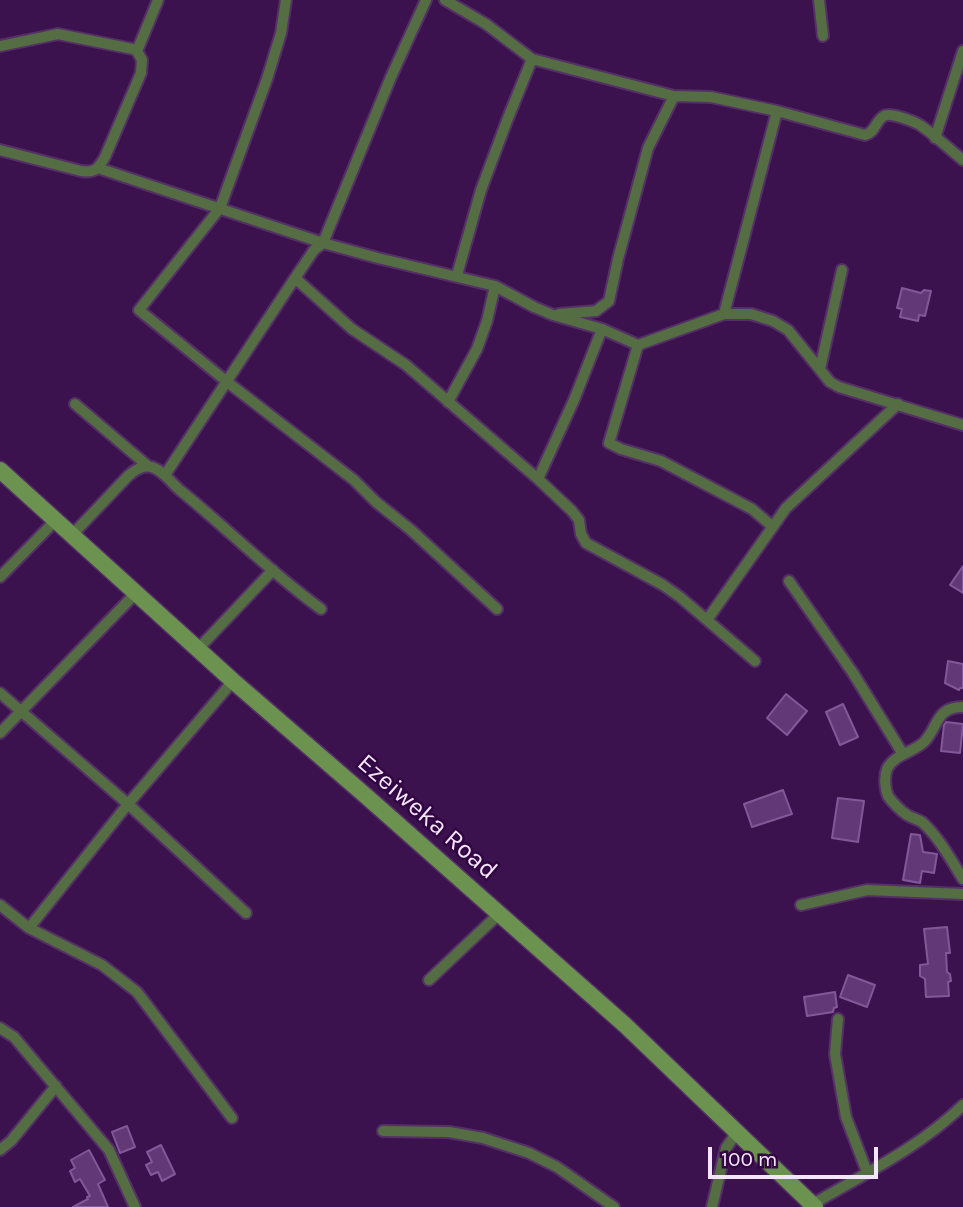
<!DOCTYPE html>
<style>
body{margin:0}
#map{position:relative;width:963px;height:1207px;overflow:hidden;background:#3b124e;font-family:Karla,sans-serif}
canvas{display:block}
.scale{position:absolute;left:708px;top:1147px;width:170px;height:32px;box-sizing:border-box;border:4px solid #f3e5fa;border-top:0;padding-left:9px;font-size:21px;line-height:24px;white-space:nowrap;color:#f3e5fa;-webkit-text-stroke:5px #310643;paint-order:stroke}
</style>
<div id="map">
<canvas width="963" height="1207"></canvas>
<div class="scale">100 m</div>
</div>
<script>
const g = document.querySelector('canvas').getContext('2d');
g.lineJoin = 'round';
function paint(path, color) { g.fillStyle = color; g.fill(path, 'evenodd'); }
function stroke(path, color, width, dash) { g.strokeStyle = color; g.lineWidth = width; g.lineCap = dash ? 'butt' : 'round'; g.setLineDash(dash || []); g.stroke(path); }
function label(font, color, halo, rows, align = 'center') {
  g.font = font + ' Karla,sans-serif'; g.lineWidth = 5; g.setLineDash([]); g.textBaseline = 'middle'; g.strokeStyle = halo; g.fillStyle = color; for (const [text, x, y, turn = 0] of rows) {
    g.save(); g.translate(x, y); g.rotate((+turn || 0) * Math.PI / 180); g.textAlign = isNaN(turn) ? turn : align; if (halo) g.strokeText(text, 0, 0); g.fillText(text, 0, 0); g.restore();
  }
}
const building = new Path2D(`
 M902,288L921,293L924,290L931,291L925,316L919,315L918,321L900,317L902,309L897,308Z
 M963,566V593L950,585Z
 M948,661L963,664V688H960L959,690L945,683Z
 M786,694L807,711L787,735L767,718Z
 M843,704L858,737L840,745L826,712Z
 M946,722L963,724L960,753L941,751L944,725Z
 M783,790L792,814L752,827L744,804Z
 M838,798L864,801L858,842L832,838Z
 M911,834L920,835L923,852L937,854L934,873L922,871L920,883L903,880Z
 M947,927L950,953H946L947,972L950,974L951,981L948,982L949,996L926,997L925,979L920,976V965L928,964L924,929Z
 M848,975L875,985L867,1007L840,997Z
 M835,992L837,1007L834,1008L833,1012L807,1016L804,997Z
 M127,1126L135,1147L120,1153L112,1132Z
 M161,1145L175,1174L162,1181L158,1172L151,1175L146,1165L152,1162L147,1152Z
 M89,1150L105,1180L98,1184L108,1207H73L88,1199L87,1197L90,1196L80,1179L75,1182L70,1171L75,1168L71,1160Z`);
const street = new Path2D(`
 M286,0L281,33L267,79L220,208L139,310L226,381L354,480L376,502L411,530L497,609
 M445,0L486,24L532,59L674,96L711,97L777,111L865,135C876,132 875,121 884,116C890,112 913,121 920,125C935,135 949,149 963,160
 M819,0L823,36
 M0,46L58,34L133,49L137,51L158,0
 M935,138L963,51
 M0,150L81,171C95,173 98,169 105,157L141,73L142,60L137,51
 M98,168L323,243L378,258L495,286L534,307L553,315L602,329L638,345L724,314H751L773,321L788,330L830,382L839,387L963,425
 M457,275L481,190L508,118L532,59
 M295,278L352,329L406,365L538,479L572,511L579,520L581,534L586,543L663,585L680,597L755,661
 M559,314L596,311L609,301L618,259L648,148L674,96
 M724,314L777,111
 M638,345L609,443L621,449L661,461L752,509L773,527
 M820,369L842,270
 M448,402L477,349L487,321L495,286
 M75,404L148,466
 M165,475L295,278L314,250L323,243L391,77L426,0
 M538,479L574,400L602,329
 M72,535L128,476C135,470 142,465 152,467C164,471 171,483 181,491C228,529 271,573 321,609
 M0,577L56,520
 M789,581L853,673L903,754
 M707,620L786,508L898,404
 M198,649L273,570
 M0,693L128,804L246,913
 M963,707C936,707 939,725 925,741C915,752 894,754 887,769C884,777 885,789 888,796C892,802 901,811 907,815C912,818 917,819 922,822C939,837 951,860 963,879
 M0,733L136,593
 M0,905L29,928L102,965L137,992L232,1118
 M801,905L867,890L963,894
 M29,928L128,804L233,681
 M429,980L500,913
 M838,1019L835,1054L846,1117L867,1172
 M0,1028L14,1037L109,1150L135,1207
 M383,1131L449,1132L483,1138L529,1153L557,1167L614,1207
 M0,1150L11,1141L56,1086
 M813,1204C864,1174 920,1147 963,1105
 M712,1207L726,1148L738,1131`);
const secondary = new Path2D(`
 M0,470L233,681L366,796L625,1025L815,1207`);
const streetNames = [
 ["Ezeiweka Road",427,817,41]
];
paint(building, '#623976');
stroke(building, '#825898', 2);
stroke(street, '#553066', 14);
stroke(secondary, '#553066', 19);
stroke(street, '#546d43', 10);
stroke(secondary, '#6b924f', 16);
label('26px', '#f3e5fa', '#310643', streetNames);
</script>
